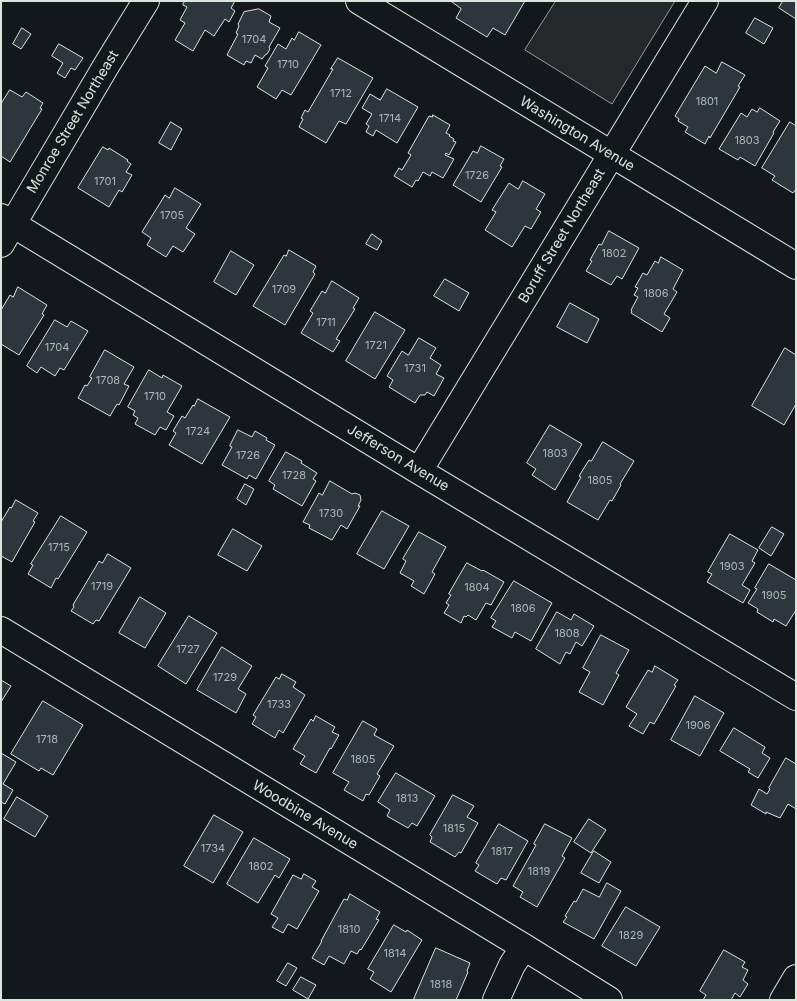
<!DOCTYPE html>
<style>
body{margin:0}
#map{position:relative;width:797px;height:1001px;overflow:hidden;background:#14181c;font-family:Inter,sans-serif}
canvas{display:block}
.frame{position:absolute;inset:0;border:2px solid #d8e6dc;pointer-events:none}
</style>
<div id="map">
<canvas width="797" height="1001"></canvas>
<div class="frame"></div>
</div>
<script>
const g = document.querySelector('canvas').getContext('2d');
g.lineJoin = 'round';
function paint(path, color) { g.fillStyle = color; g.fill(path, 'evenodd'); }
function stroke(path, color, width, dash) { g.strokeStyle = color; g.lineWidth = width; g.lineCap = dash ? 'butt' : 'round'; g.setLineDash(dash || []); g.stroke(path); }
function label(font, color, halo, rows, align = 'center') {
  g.font = font + ' Inter,sans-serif'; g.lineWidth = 4; g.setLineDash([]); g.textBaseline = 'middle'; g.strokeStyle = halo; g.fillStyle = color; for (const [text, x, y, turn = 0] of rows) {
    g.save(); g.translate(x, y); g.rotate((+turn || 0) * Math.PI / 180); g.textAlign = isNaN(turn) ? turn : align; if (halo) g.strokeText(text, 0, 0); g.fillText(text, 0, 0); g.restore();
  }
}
const parking = new Path2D(`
 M556,1H675L612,104L525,50Z`);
const building = new Path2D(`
 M185,1H235L231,8L235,11L229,22L225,19L214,36L205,30L193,51L175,40L185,23L180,20L187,7L183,5Z
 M451,1H525L505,35L493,28L487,37L456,18L461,9Z
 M783,1H796V19L779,8Z
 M259,9L271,16L269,22L280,28L269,47L270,49L267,54L265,55L262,59L255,55L251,63L246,61L244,65L227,55L238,34L236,33L239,26L238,24L244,12Z
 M755,18L773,28L764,44L746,33Z
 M22,28L31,34L21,49L13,44Z
 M299,32L321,45L291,95L282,90L276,99L257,87L268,68L265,66L278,44L286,49L292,38L294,40Z
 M59,44L83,58L75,70L71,68L65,78L57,73L63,63L52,56Z
 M338,58L373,78L346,124L339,121L326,143L299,127L303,119L301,118L305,110L308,112L333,69H331Z
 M722,62L745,75L738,86L740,87L710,138L709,136L705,144L685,132L688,127L678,121L679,119L675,116L705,66L716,73Z
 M387,89L418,107L397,143L376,130L373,136L366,132L369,126L366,124L372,114L362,108L370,94L380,100Z
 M10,90L22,97L26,92L43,103L40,108L42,109L10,162L1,156V104Z
 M760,108L780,121L773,132L774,133L755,166L740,157L738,160L719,149L741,113L747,117L752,109L757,112Z
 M433,115L450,125L446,133L450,135L449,136L454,139L453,141L456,142L449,155L446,153L445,155L454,159L443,178L432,172L430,176L423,172L418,181L416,180L412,187L394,176L399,168L402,170L411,155L408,153L429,116L432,117Z
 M171,122L182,129L171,150L159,143Z
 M790,122L796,126V189L793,193L772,180L775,176L762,168Z
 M481,146L504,159L500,166L502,167L481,202L453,185L473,151L477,153Z
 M103,147L108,150L109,148L128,160L127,161L131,164L126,172L132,175L122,192L119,190L109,207L78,188Z
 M523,181L545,194L536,209L541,212L531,229L525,226L512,247L485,230L496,212L492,210L509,183L518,189Z
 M175,188L201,204L186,228L195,234L183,252L173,246L166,257L147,245L151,238L142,232L165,195L169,198Z
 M609,231L639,248L622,279L617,276L611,285L586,271L592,261L590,260L599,244L601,245Z
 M372,234L382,241L377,250L366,244Z
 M289,250L316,266L313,272L315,274L285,325L253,306L284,255L286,256Z
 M231,251L254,265L236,295L214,282Z
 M661,257L683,270L673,289L677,292L664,314L670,318L662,332L631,313L632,311L631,310L638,297L634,295L638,288L635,287L643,273L647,275L655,261L658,263Z
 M445,279L469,293L459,311L434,296Z
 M332,281L359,298L353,308L355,309L336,339L340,341L333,352L301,333L313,313L310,311L322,291L325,293Z
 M18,287L47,305L42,314L44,315L19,355L1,344V310L10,295L13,297Z
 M570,303L599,319L587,343L557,327Z
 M375,312L405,330L375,379L346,361Z
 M55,320L67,327L71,321L88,331L64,370L60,368L55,376L41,367L37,373L27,366Z
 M419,338L436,348L430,358L441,365L436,374L444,378L434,396L427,392L425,395H420L415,403L389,387L393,380L387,376L402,351L408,355Z
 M785,348L796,355V404L784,425L752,406Z
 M105,350L134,367L124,384L129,386L119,405L117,404L110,416L78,398L85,385L87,386L92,378L90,377Z
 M149,370L162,378L163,375L182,386L167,412L174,416L166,430L160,427L155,435L135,424L138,418L133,415L135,411L128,407Z
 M198,399L230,417L202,464L169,445L176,433L173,431L182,416L185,418L193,405L194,406Z
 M550,425L582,444L555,490L532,475L536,469L527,463Z
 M238,430L252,437L255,431L267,438L266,440L275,445L256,479L249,475L247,479L222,465L232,447L230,446Z
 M603,442L634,461L620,484L621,485L612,501L610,500L598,520L567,502L581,477L579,476L589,460L591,461Z
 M286,452L302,461L301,463L317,473L313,479L316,481L302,506L273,489L275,485L269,481Z
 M330,481L352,494L355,493L360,495L361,500L358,506H360L347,529L341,525L332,540L309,528L310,525L303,522L319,493L322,495Z
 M245,484L254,489L246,505L237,499Z
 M16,500L38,513L33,521L35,522L12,562L1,556V522L10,507L11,508Z
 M382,511L409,526L384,569L357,554Z
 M61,516L87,532L58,579L56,578L51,588L28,574L33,565L31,564Z
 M772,527L784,534L771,556L759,548Z
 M233,529L262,546L247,571L218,555Z
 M419,532L446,547L432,572L435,574L424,594L411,586L414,581L400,573L406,561L403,559Z
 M730,534L758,550L752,561L755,563L742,585L750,590L743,603L707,582L712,574L708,572Z
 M108,554L131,568L99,621L96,620L93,624L71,611L74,607L73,605L99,561L102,563Z
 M467,563L482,571L483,570L504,582L491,605L486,603L476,620L468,615L466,617L464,616L461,623L444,613L449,605L446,603L451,595L449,594Z
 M769,564L796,580V610L786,626L774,619L773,622L757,612L758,609L748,603L757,589L755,588Z
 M514,581L552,603L531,641L515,632L512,638L492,627L496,621L491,618Z
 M140,597L166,613L145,648L119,633Z
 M557,612L571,620L574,614L594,626L582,646L576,642L570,654L566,652L560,664L536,649Z
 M189,616L217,633L186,684L158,666Z
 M601,635L629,650L616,673L619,675L603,705L579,692L590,672L583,668Z
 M222,647L252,666L238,689L246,694L236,713L197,690Z
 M655,666L678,680L674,685L676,686L654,724L650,722L643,734L629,726L637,714L626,707L648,670L652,672Z
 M282,674L296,682L293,687L305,695L283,733L279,730L275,738L252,724L256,717L253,715L276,677L279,679Z
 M1,680L11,686L1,702Z
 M695,696L724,713L700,756L671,740Z
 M43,701L83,725L53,775L41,768L39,771L11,754Z
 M316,716L335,727L332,732L339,735L331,749L330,748L316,773L300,764L305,756L293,749L311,719L313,721Z
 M363,721L377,729L374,735L394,746L377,774L380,776L369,795L366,794L363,801L344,790L349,782L333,773Z
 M734,728L765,747L762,753L770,758L758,778L748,772L750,769L720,751Z
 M1,753L16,762L3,784L13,790L5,804L1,802Z
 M786,758L796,764V809L788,804L780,818L766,812V814L751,805L759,789L767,794L770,789L769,788Z
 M396,773L435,796L417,826L412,823L408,828L387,816L390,810L378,802Z
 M453,795L474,806L467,817L478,823L461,853L459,852L455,857L430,842L432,837L430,835Z
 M17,797L48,816L35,837L4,819Z
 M214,815L243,832L213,883L184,866Z
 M589,819L606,830L591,853L574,842Z
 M499,824L528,841L506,880L501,878L497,884L475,871L479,865L476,863Z
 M545,824L572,838L562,856L565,858L537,907L520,897L523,892L513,886L536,845L534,844Z
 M254,838L290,859L279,878L275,875L258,903L227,884Z
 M594,851L611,862L599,883L581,873Z
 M304,874L316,881L312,887L319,891L297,929L288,924L283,933L272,927L278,918L271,914L293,875L301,879Z
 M607,883L621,891L594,939L563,922L567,917L565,916L574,901L576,902L583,889L599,897Z
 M350,894L380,912L376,919L379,920L361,950L360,949L357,954L351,951L344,964L329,956L324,965L312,958L322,941H321L344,899L347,900Z
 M626,907L660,927L636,966L602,946Z
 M394,925L406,932L407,930L422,940L391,992L370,979L374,972L368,969Z
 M436,948L470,963L467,971L468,972L456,1000H417L414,999Z
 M724,950L745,962L742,967L748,970L743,980L748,984L740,997L735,993L731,1000H703L706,995L700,991Z
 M288,963L297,968L286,986L277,981Z
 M301,977L316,985L308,999L293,990Z`);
const minor = new Path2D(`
 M359,1L796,266
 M1,217L419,471L796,697
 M1,244L106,66L146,1
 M419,471L705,1
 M1,630L524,947L609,1000
 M496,1000L512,965L524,947
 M783,1000L796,978`);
const numberNames = [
 ["1704",254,40],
 ["1710",288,65],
 ["1712",341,94],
 ["1801",707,102],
 ["1714",390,119],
 ["1803",747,141],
 ["1726",477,176],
 ["1701",105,182],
 ["1705",172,216],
 ["1802",614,254],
 ["1709",284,290],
 ["1806",656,294],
 ["1711",326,323],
 ["1721",376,346],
 ["1704",57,348],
 ["1731",415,369],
 ["1708",108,381],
 ["1710",155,397],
 ["1724",198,432],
 ["1803",555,454],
 ["1726",248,456],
 ["1728",294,476],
 ["1805",600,481],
 ["1730",331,514],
 ["1715",59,548],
 ["1903",732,567],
 ["1719",102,587],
 ["1804",477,588],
 ["1905",774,596],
 ["1806",523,609],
 ["1808",567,634],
 ["1727",188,650],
 ["1729",225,678],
 ["1733",279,705],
 ["1906",698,726],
 ["1718",47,740],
 ["1805",363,760],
 ["1813",407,799],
 ["1815",454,829],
 ["1734",213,849],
 ["1817",502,852],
 ["1802",261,867],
 ["1819",539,872],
 ["1810",349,930],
 ["1829",631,936],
 ["1814",395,954],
 ["1818",441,985]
];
const streetNames = [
 ["Monroe Street Northeast",73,122,-59],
 ["Washington Avenue",577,134,31],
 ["Boruff Street Northeast",562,236,-59],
 ["Jefferson Avenue",398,458,31],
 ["Woodbine Avenue",305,815,31]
];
paint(parking, '#24282b');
stroke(parking, '#939e99', 1);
paint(building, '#2c363c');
stroke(building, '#d8e6dc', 1);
stroke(minor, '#d8e6dc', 28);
stroke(minor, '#14181c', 26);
label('11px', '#adbab4', null, numberNames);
label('14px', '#d8e6dc', '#14181c', streetNames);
</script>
